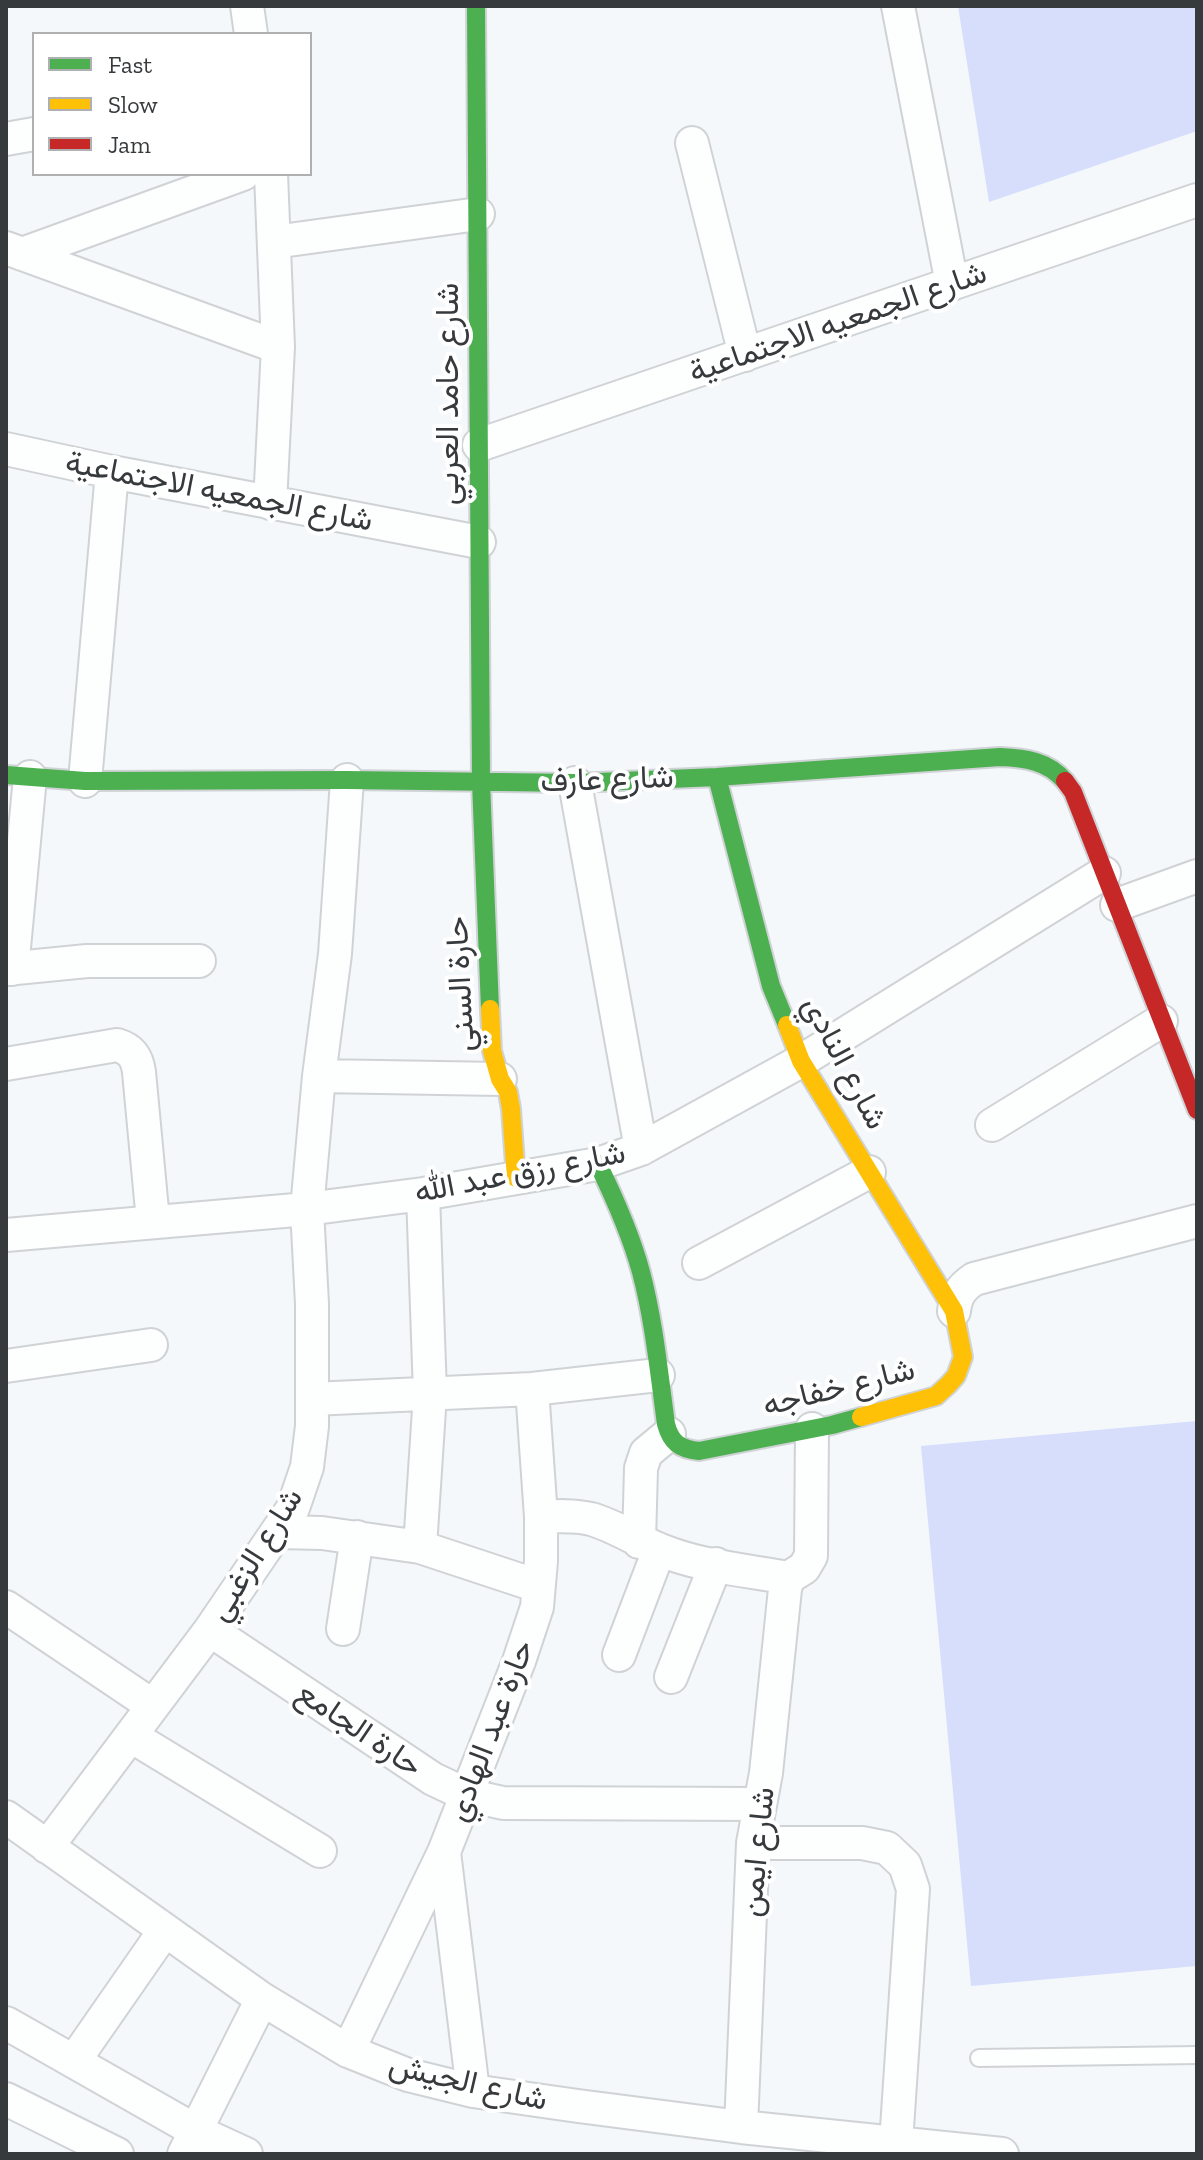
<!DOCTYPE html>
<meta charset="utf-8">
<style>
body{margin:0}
#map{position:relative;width:1203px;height:2160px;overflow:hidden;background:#f4f8fb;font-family:"Zilla Slab",serif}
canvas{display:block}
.frame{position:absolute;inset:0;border:8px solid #373a3c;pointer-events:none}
.legend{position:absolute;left:32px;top:32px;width:280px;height:144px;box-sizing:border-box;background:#fff;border:2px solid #afb0b1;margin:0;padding:10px 14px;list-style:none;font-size:24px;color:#373a3c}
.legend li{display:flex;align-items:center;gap:16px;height:40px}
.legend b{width:40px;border:2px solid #afb0b1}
</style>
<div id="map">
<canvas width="1203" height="2160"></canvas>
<div class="frame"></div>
<ul class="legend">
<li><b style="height:10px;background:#4caf50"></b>Fast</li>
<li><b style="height:10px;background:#ffc107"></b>Slow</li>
<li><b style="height:10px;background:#c62828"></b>Jam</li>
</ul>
</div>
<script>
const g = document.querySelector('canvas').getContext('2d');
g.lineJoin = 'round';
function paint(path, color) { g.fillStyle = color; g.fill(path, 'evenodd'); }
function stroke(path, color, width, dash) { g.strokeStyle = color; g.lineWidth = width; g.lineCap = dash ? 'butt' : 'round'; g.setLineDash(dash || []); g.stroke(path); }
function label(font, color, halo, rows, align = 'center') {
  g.font = font + ' "Zilla Slab",Vazirmatn,serif'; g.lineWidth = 8; g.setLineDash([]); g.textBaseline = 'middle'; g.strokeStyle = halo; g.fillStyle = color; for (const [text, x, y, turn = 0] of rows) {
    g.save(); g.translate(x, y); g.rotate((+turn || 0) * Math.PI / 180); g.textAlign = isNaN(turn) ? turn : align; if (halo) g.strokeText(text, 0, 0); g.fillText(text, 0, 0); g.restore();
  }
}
const green = new Path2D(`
 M958,6H1197V131L989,202Z
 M1197,1421V1966L971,1986L921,1446Z`);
const lane = new Path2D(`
 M979,2058L1197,2055`);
const street = new Path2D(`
 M247,6L251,34
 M898,6L952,284
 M6,139L34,134
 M692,143L745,355
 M274,242L478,214
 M6,248L278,347
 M22,254L243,174
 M479,445L1197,200
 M6,449L112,472L479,542
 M270,503L278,347L271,174
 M85,781L112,472
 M575,783L641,1149
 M1117,905L1197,876
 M6,969L87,961H199
 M12,969L30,777
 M6,1064L117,1045C131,1049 137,1057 139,1072L153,1221
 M319,1076L500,1079
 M992,1125L1161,1021
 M6,1235L307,1209L423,1194L598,1164L641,1149L801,1061L1104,873
 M699,1263L869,1172
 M954,1311C956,1295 961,1288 974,1279L1197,1221
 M6,1366L151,1345
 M312,1399L532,1389L658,1375
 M541,1517C557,1516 574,1515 591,1519C619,1527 643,1545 671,1554C708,1567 750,1571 788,1578
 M277,1532L322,1533L420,1547L538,1586
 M639,1542L641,1468L646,1453L669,1434
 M420,1547L430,1394L423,1194
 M6,1607L153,1706
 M343,1629L357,1537
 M210,1630L433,1779L467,1795L503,1803L759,1804
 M619,1655L659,1550
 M671,1677L716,1564
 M131,1736L320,1851
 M6,1817L262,1999L348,2051L408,2075L473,2091L578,2106L741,2127L1002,2154
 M753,1843H862L887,1848L905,1865L913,1889L896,2143
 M47,1847L210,1630L293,1508L307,1467L312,1426V1304L307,1209L319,1076L335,954L347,780
 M444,1852L473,2091
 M6,2023L196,2131L246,2154
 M348,2051L444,1852L519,1661L537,1607L541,1561V1517L532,1389
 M74,2061L165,1930
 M6,2099L117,2154
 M741,2127L753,1843L766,1773L785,1589L788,1578L804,1568L811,1556L812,1429
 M184,2154L262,1999`);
const fast = new Path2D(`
 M476,6L481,782L490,1009
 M6,775L85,781L347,780L575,783L717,777L1000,757C1025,758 1048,761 1065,781
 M717,777L771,986L787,1025
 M598,1164C615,1199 631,1235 641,1272C654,1321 659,1373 666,1424C671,1443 680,1449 699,1451L832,1425L861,1417`);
const slow = new Path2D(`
 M490,1009L492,1051L500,1079L508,1092L511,1109L516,1178
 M787,1025L801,1061L954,1311L963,1357L956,1376L948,1385L936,1396L861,1417`);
const jam = new Path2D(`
 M1065,781L1073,792L1197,1110`);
const streetNames = [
 ["شارع الجمعيه الاجتماعية",838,323,-19],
 ["شارع حامد العربي",449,394,-90],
 ["شارع الجمعيه الاجتماعية",219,492,11],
 ["شارع عارف",607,780,-2],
 ["حارة السني",461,984,-93],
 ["شارع النادي",844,1063,62],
 ["شارع رزق عبد الله",520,1173,-11],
 ["شارع خفاجه",839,1388,-14],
 ["شارع الزغبي",256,1555,-58],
 ["حارة الجامع",359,1730,34],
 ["حارة عبد الهادي",491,1731,-69],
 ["شارع ايمن",758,1852,-84],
 ["شارع الجيش",468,2083,13]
];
paint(green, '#d6defc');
stroke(lane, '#d0d3d6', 20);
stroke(street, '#d0d3d6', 36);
stroke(fast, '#d0d3d6', 22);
stroke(slow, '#d0d3d6', 22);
stroke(jam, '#d0d3d6', 22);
stroke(lane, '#fdfefe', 16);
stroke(street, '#fdfefe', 32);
stroke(fast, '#4caf50', 18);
stroke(slow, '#ffc107', 18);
stroke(jam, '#c62828', 18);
label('32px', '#373a3c', '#fff', streetNames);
</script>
